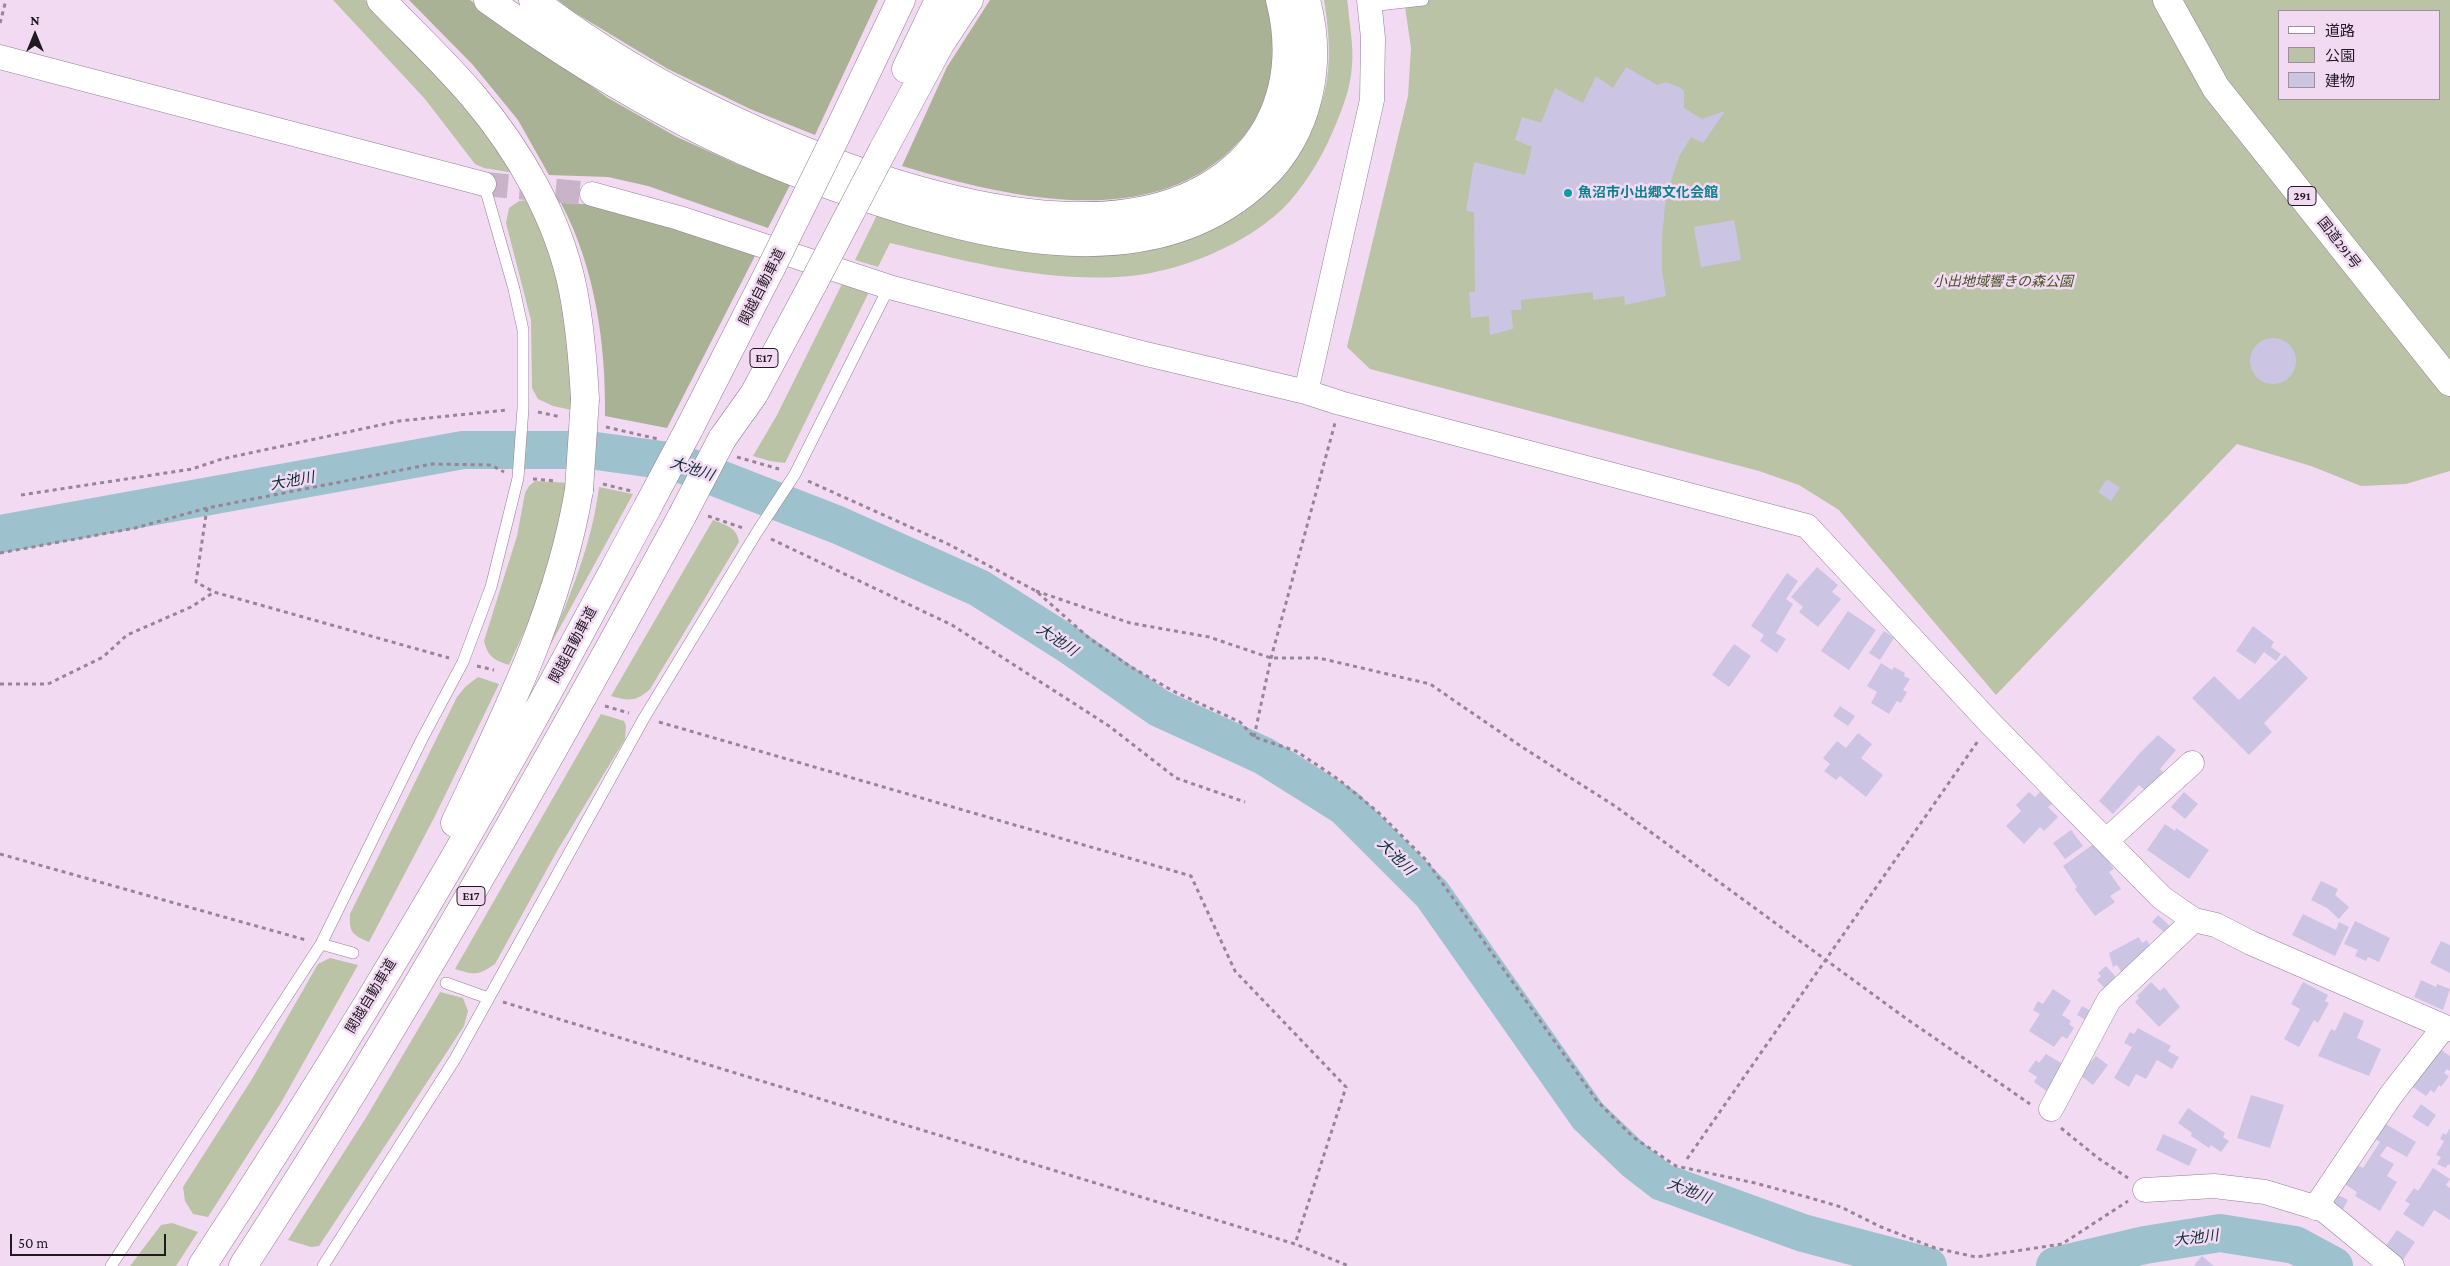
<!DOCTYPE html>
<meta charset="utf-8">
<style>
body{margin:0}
#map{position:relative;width:2450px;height:1266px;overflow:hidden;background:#f2daf3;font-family:"Crimson Pro","Noto Sans JP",serif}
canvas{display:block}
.legend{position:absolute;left:2278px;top:10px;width:162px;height:90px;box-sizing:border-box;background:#f2daf3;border:1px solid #9e8d9f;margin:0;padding:6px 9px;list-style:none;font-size:15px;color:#211922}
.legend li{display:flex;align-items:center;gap:10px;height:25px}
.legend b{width:25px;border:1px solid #9e8d9f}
.north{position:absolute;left:10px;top:10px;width:50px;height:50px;-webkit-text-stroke:4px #f2daf3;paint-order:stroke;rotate:0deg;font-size:14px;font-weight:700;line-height:20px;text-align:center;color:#211922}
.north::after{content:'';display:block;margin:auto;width:18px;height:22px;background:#211922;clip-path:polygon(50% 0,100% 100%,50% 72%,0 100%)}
.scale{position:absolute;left:10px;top:1234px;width:156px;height:22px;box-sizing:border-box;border:2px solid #211922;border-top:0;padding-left:6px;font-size:15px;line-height:18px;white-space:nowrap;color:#211922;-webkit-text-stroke:4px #f2daf3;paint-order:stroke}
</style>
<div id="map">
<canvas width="2450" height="1266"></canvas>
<ul class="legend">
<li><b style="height:6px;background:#fff"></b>道路</li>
<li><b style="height:14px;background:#bac3a5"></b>公園</li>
<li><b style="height:14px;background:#cbc5e3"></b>建物</li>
</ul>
<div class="north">N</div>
<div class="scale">50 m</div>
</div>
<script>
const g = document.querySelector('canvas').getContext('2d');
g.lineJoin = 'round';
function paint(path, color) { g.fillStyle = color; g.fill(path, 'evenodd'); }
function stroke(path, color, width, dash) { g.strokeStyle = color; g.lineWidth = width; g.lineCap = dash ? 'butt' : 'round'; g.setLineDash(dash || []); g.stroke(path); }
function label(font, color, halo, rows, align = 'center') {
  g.font = font + ' "Crimson Pro","Noto Sans JP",serif'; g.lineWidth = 5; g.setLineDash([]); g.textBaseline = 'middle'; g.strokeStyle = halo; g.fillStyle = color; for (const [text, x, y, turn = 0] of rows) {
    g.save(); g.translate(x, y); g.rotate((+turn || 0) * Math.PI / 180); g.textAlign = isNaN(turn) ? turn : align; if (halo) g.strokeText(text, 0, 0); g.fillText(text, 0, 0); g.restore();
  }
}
const green = new Path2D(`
 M333,0H365L442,76L484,126L514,173L484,168L475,164L425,99Z
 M1324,0H1347L1348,5C1349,24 1354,46 1352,65C1351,85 1344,105 1336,124C1325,151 1310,178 1290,201C1252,244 1174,275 1117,277C1040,281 965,261 890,243L878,267L855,260L877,215C917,227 956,239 998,246C1021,250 1046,250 1069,251C1095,253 1123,256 1148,251C1232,233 1302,177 1324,94C1332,64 1329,30 1324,0Z
 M1404,0H2450V471L2406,484L2361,486L2311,466L2237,444L1996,695L1839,510L1799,485L1759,471L1370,369L1347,347L1408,96L1411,48ZM2279,11H2439V99H2279Z
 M527,200L547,243L561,284L576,411L553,406L538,399L532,388L531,320L506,223L509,208L519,201Z
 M843,282L863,289L868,294L785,463L770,461L753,456L777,415Z
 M535,481L570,483L557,546L533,612L509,665C494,660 488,657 484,641L517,536L525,493L529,486Z
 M599,487L633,494L547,651C569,598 592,545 599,487Z
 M713,520C725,525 737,527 739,542L650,689C636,702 629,701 611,696Z
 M478,677L499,684L435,816L369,942C352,935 349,932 350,914L457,697L465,687Z
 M601,714L624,721L626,726L625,739L557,851L495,964C477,976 475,975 455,969Z
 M330,958L358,965L282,1101L208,1217L193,1214L185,1201L183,1187L252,1079L318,964Z
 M440,992L463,998L468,1011L464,1026L319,1246L311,1247L288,1240L367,1116Z
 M172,1223L198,1232L176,1266H130L161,1225Z`);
const forest = new Path2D(`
 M409,0H470L608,98L677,137L739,165L791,183L768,228L648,186L608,177L549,175L518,120L473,65Z
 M558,0H878L815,135L750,109L668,69L572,11Z
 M990,0H1266C1279,37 1276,74 1260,110C1252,129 1238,144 1223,157C1136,230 1000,195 902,166L947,67Z
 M561,203L603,205L757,252L667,428L605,416C606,344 595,267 561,203Z`);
const river = new Path2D(`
 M0,534L463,450H589L676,462L838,525L979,588L1069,645L1159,708L1264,756L1345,807L1432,894L1588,1116L1635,1161L1662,1182L1803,1233L1928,1266
 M2055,1266L2145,1245L2220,1233L2295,1245L2334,1266`);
const building = new Path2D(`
 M1626,67L1657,85L1666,82L1679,87L1684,91V108L1702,119L1725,111L1703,143L1691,137L1679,157L1671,181L1665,206L1662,237V271L1666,296L1625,305L1624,296L1593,300V292L1521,300V310H1511L1513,329L1490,335L1489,316L1471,318L1469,292H1475L1474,212L1466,211L1474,162L1525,175L1532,147L1515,140L1522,117L1541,123L1555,88L1583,103L1596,76L1613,88Z
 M1734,220L1741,260L1701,267L1694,227Z
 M2250 361a23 23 0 1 1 46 0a23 23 0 1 1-46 0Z
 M2107,479L2120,488L2111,501L2098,492Z
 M1817,567L1838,585L1832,592L1841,599L1818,627L1799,612L1803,607L1791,597Z
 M1787,573L1798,581L1786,599L1793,604L1776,633L1786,639L1777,653L1760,641L1764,635L1751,626Z
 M1848,611L1876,630L1849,670L1821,651Z
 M2253,626L2274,642L2271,647L2281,654L2276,661L2264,652L2255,664L2236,651Z
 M1884,631L1894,638L1880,660L1869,653Z
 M1734,644L1751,656L1729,687L1712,675Z
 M2285,655L2308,678L2264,723L2272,732L2249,755L2192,698L2214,676L2239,700Z
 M1881,663L1892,670L1894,667L1905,673L1904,676L1910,679L1903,690L1907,692L1901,703L1897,701L1889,714L1871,703L1877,692L1867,686Z
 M1840,706L1855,716L1848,726L1833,716Z
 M1858,733L1872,744L1861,758L1883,775L1866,797L1840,776L1836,780L1824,771L1830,764L1823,758L1837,741L1846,748Z
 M2158,735L2176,750L2160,769L2166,775L2149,794L2139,785L2113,814L2099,801L2139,754Z
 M2029,792L2035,797L2040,792L2052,804L2048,807L2058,817L2044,831L2040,827L2024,844L2006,826L2021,811L2016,805Z
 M2184,792L2198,804L2185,819L2171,807Z
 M2165,824L2175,831L2176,828L2209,850L2189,879L2147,850Z
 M2071,830L2083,846L2065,859L2053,843Z
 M2095,843L2114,869L2109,872L2121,889L2110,896L2115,902L2095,916L2075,889L2077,887L2063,866Z
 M2321,881L2338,889L2335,895L2349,907L2339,919L2327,908L2311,900Z
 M2303,914L2336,930L2339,922L2349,927L2335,956L2292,935Z
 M2158,915L2171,927L2165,933L2152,922Z
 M2355,921L2390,938L2379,962L2368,957L2366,961L2355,956L2358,950L2344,944Z
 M2139,937L2142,943L2147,940L2152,950L2124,976L2117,965L2113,967L2109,953Z
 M2441,941L2450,945V973L2430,963Z
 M2106,966L2116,977L2109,984L2112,988L2108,992L2097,980L2101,976L2098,973Z
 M2421,980L2436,987L2437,984L2450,989L2443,1010L2414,997Z
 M2151,982L2160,991L2164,987L2180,1007L2159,1027L2135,1002L2139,998L2137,996Z
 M2303,982L2328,995L2325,1001L2329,1003L2318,1023L2314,1020L2299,1047L2284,1039L2300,1009L2291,1004Z
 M2053,989L2071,1001L2062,1015L2071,1021L2069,1024L2074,1028L2067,1039L2062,1036L2054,1047L2029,1031L2040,1014L2033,1010L2038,1001L2043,1004Z
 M2082,1006L2098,1015L2093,1024L2077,1015Z
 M2344,1012L2364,1021L2357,1038L2381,1049L2369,1076L2318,1056L2331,1029L2335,1031Z
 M2138,1028L2171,1046L2168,1051L2179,1057L2172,1069L2157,1060L2146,1079L2136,1074L2129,1087L2114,1078L2132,1047L2124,1043L2130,1032L2134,1034Z
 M2438,1048L2450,1056V1071L2447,1069L2444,1073L2449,1076L2441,1087L2439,1085L2434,1093L2431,1090L2426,1096L2413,1087Z
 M2046,1054L2068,1067L2049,1093L2034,1082L2037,1077L2028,1071L2036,1060L2039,1063Z
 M2096,1056L2108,1065L2093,1085L2080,1075Z
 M2251,1095L2284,1105L2270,1148L2237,1138Z
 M2421,1104L2436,1115L2428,1127L2412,1117Z
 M2188,1108L2225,1133L2223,1137L2229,1141L2221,1152L2211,1145L2209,1148L2191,1136L2192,1133L2178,1123Z
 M2379,1120L2416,1142L2407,1157L2387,1146L2380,1156L2394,1164L2387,1176L2397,1182L2380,1211L2355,1196L2357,1192L2343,1183L2351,1162L2363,1168L2380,1142L2370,1136Z
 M2450,1128V1165L2448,1164L2446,1168L2437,1164L2441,1157L2436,1155L2444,1141L2440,1139L2443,1133L2446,1135Z
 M2163,1134L2197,1149L2189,1166L2156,1150Z
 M2433,1168L2450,1179L2446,1185L2450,1188V1220L2434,1210L2423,1227L2403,1214L2410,1204L2405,1201L2414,1188L2418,1191Z
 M2332,1192L2348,1200L2339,1216L2324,1207Z
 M2397,1230L2415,1242L2401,1263L2383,1250Z
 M2202,1256L2214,1266H2196L2194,1265Z`);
const streetTunnel = new Path2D(`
 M484,184L592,194`);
const path = new Path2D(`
 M0,23L6,0
 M538,412L561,417
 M606,427L658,439
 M737,457L779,469
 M533,479L557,481
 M808,481L948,544L1036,591L1089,638L1131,667L1173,691L1240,722L1254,737L1296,751L1338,779L1379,813L1426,860L1597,1101L1633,1137L1676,1166L1755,1183L1807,1197L1841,1207L1881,1227L1935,1248L1976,1257L2062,1244L2128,1201
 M603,484L631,491
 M21,495L192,469L222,459L399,421L507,410
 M207,508L196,582L214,592L449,658
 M708,516L743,528
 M771,539L952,625L1109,726L1176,778L1245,802
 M0,553L135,528L207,508L432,464L491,465L504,472
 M1036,591L1130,623L1209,637L1271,658H1319L1430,684L1522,747L1615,806L1904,1017L2030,1104
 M477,666L494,670
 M0,684H48L103,657L127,635L191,607L214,592
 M605,706L629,713
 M659,722L1191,876L1235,971L1346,1087L1295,1244
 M1254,737L1271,658L1335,423
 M0,854L306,940
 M503,1002L1295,1244L1349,1266
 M2061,1128L2098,1158L2128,1178
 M1687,1159L1978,741`);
const lane = new Path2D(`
 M1370,6L1423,0
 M321,944L353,953
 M446,983L488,998
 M111,1266L321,944L422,739L463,662L491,587L518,478L523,408V330L514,289L484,184
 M323,1266L455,1059L644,718L757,532L795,474L889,287`);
const street = new Path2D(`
 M0,57L484,184
 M592,194L679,218L889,287L1142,353L1306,392L1340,403L1807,526L1990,723L2162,898L2194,920L2216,925L2251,943L2450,1029
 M1306,392L1372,100L1373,38L1369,0
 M2106,841L2192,763
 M2051,1109L2109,1000L2194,920
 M2145,1190L2214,1186L2265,1192L2324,1210L2392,1266
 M2315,1208L2391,1095L2444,1027`);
const highway = new Path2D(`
 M381,0C412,32 444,62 473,96C519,150 559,219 573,290C580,326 583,362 585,399
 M488,0C552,46 618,88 688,124C743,153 802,176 861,196C987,238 1154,282 1262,178C1310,132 1323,63 1306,0
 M533,0C584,39 640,74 698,103C832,170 1113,284 1240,162C1285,119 1295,58 1280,0
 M2167,0L2216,88L2450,382
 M906,69L939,0
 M837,134L901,0
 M883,150L940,44L969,0
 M689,429L771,268
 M722,439L754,394L814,282
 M455,823C506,715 559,609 579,490
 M202,1266C314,1095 421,920 521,741C564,664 605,586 647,508
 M243,1266C402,1022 543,771 682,516`);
const highwayBridge = new Path2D(`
 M771,268L837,134
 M814,282L883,150
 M579,490L585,399
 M647,508L689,429
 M682,516L722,439`);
const markers = [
 [1568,193,5,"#0f9aa8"]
];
const shields = [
 [2302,196,28],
 [764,358,28],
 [471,896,28]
];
const shieldNames = [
 ["291",2302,196],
 ["E17",764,358],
 ["E17",471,896]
];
const cultureNames = [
 ["魚沼市小出郷文化会館",1578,193]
];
const streetNames = [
 ["国道291号",2339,243,52],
 ["関越自動車道",762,287,-63],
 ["関越自動車道",573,645,-62],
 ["関越自動車道",371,996,-59]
];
const parkNames = [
 ["小出地域響きの森公園",2003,282]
];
const waterNames = [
 ["大池川",692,469,18],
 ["大池川",292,481,-10],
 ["大池川",1057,640,34],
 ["大池川",1396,857,45],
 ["大池川",1689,1191,21],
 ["大池川",2196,1238,-7]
];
paint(green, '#bac3a5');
paint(forest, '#a9b294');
stroke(river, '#9dc2ce', 38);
paint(building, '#cbc5e3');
stroke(streetTunnel, '#c8b3c9', 24, [24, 12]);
stroke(lane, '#947e94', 12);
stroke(street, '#947e94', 25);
stroke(highway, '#947e94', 29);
stroke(path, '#968597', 3, [4, 4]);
stroke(lane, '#fff', 11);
stroke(street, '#fff', 24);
stroke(highway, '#fff', 28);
stroke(highwayBridge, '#947e94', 29, []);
stroke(highwayBridge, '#fff', 28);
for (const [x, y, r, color] of markers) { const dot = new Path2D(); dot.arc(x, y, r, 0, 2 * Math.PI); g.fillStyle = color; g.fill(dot); stroke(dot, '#f2daf3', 2); }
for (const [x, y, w] of shields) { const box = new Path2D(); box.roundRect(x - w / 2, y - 9.5, w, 19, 4); g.fillStyle = '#f2daf3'; g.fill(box); stroke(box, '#211922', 1); }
label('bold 12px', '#211922', null, shieldNames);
label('bold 14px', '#0d838f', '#f2daf3', cultureNames, 'left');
label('14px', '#211922', '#f2daf3', streetNames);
label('italic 14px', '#465221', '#f2daf3', parkNames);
label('italic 15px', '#0b3039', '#f2daf3', waterNames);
</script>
